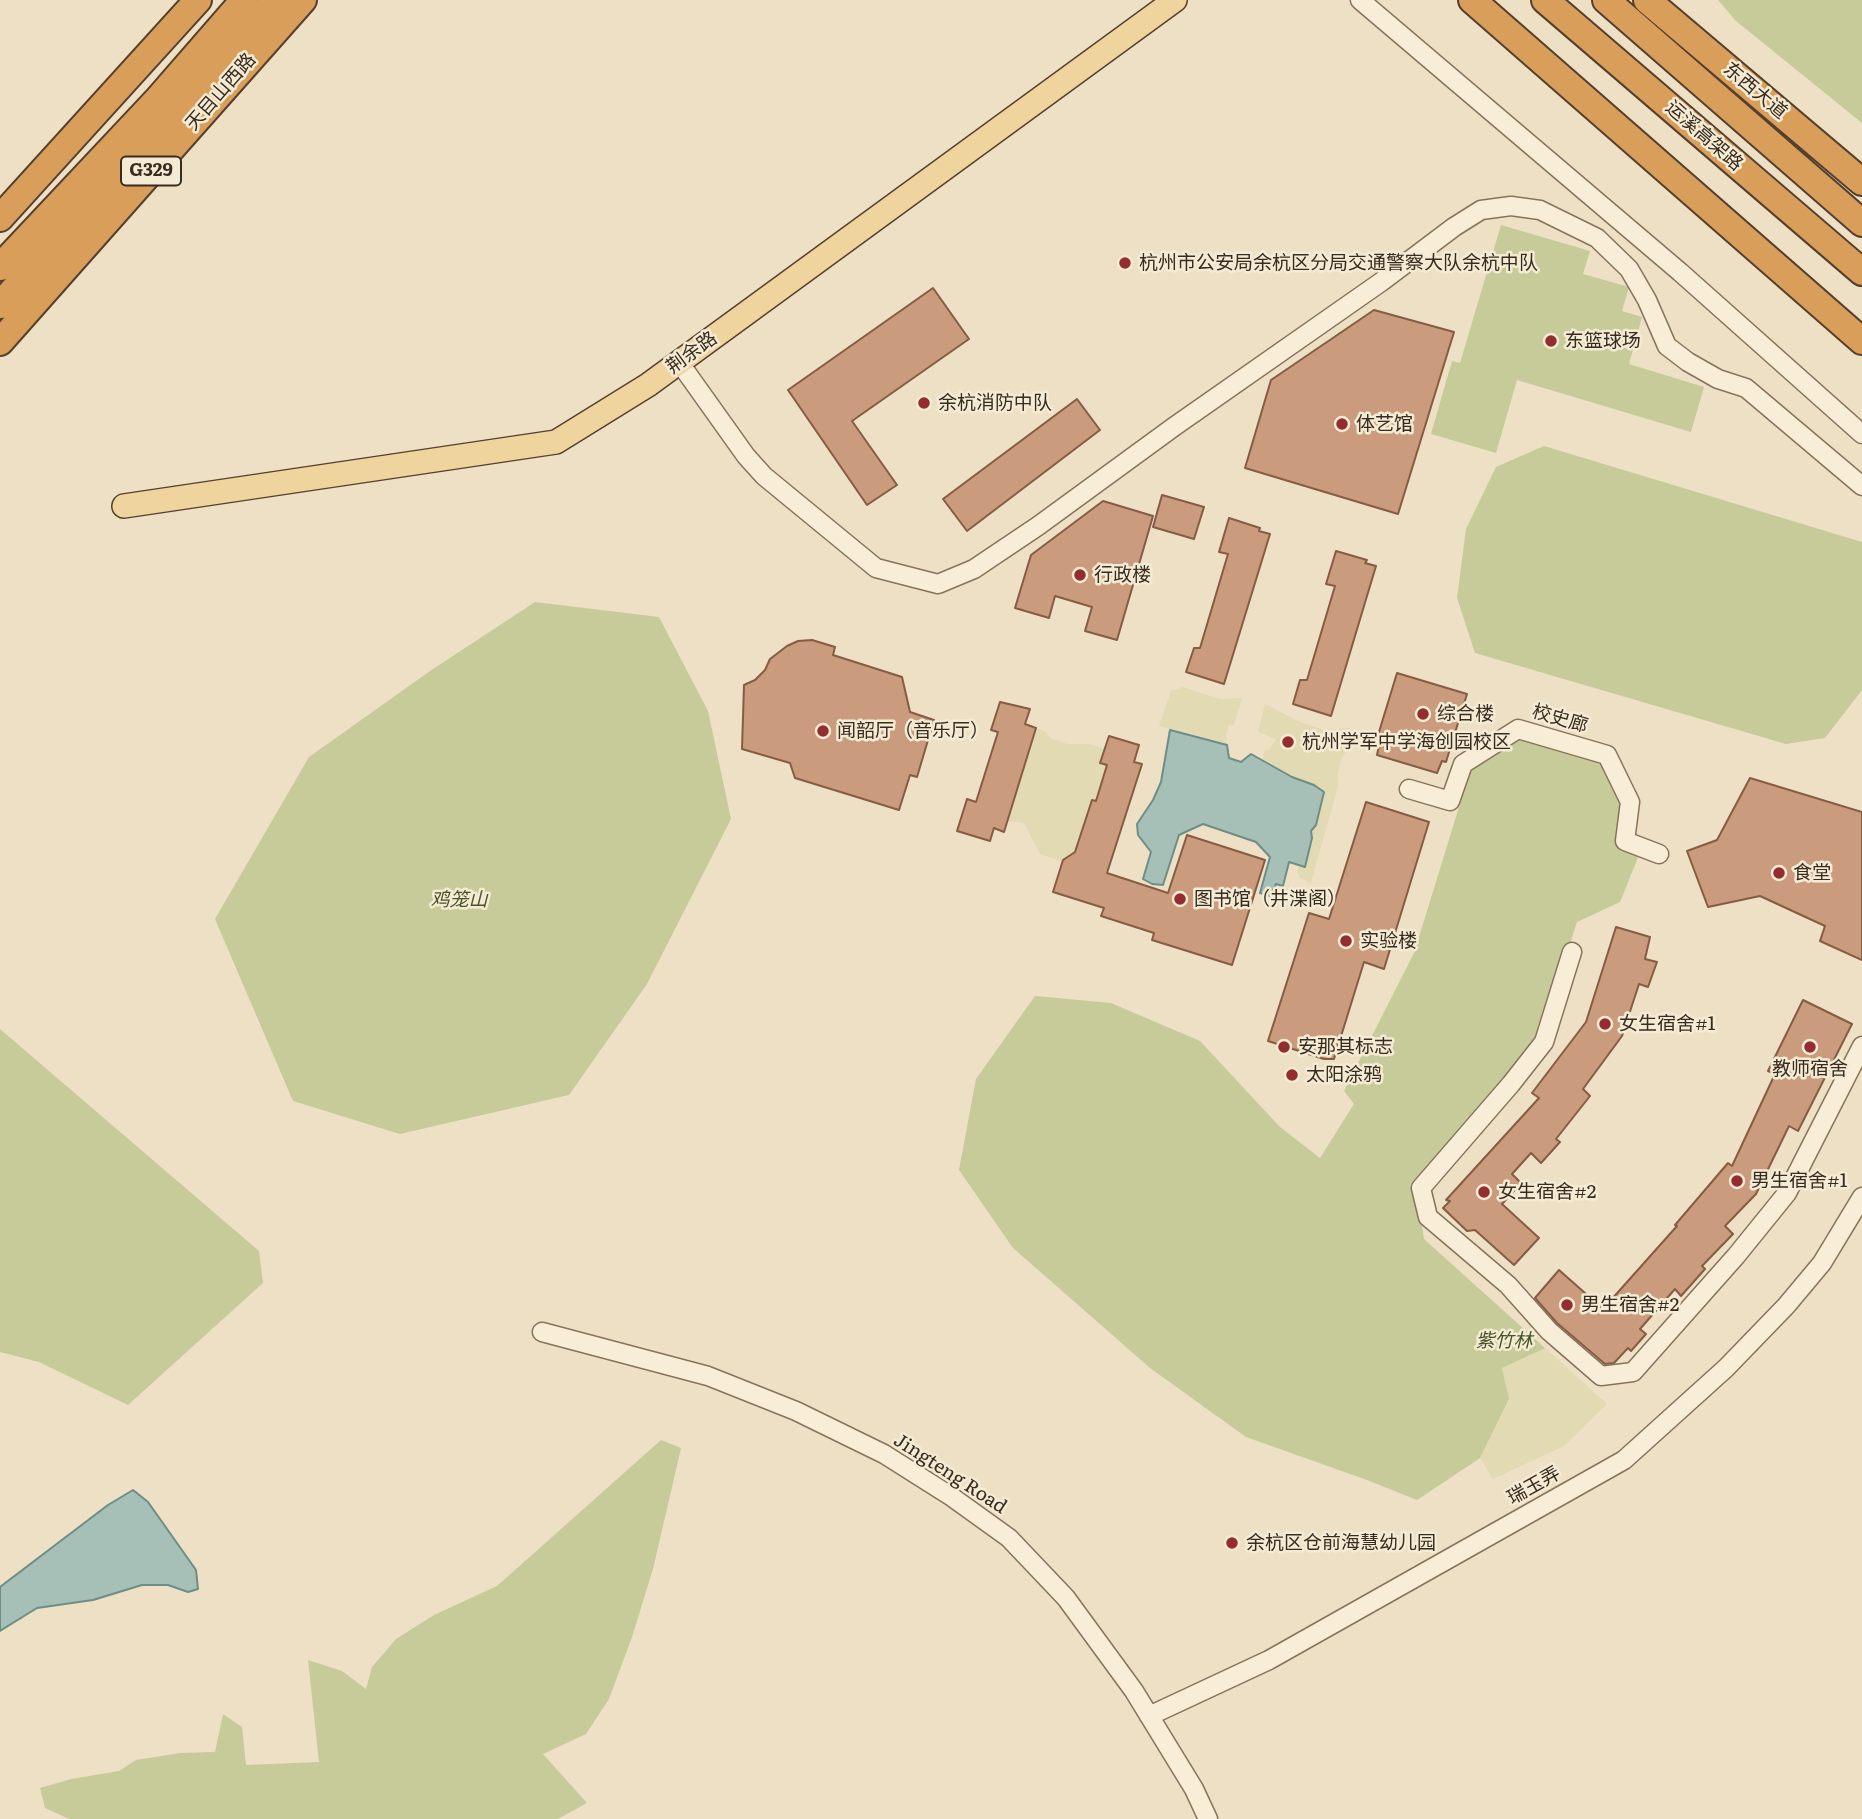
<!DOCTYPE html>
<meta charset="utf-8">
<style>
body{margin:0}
canvas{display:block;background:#ede0c5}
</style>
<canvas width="1862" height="1819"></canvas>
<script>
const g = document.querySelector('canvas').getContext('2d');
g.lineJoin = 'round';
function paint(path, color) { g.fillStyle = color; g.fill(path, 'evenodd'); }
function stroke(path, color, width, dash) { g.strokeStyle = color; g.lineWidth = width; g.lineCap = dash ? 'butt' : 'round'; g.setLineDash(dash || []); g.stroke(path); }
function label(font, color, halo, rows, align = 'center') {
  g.font = font + ' Literata,"Noto Sans SC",serif'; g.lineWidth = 5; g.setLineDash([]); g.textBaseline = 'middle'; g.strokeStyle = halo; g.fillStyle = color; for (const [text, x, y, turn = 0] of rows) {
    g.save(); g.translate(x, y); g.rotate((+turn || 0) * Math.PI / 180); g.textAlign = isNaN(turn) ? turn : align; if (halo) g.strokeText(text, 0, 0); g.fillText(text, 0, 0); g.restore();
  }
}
const farmland = new Path2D(`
 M1182,687L1220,699L1242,698L1234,725H1229L1226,733L1227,745L1159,726L1171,691Z
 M1265,704L1300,722L1325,730L1350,728L1345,753L1341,760L1338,773V786L1311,883L1300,878L1297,872L1299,865L1304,866L1311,831L1314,785L1292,777L1262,759L1265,750H1269L1276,739L1258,732Z
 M1036,728L1046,732L1050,738L1067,744H1088L1105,749L1100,763L1107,765L1096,801L1092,800L1073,859L1067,857L1063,862L1040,854L1024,823L1008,821Z
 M1545,1348L1607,1404L1564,1446L1493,1479L1480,1458L1509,1400L1502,1368Z`);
const green = new Path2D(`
 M1718,0H1862V123L1736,21Z
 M1501,225L1590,251L1583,274L1629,287L1622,311L1642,317L1629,364L1704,387L1691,432L1517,380L1496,453L1431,434L1452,361L1460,363Z
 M1544,446L1862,542V690L1825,738L1786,744L1475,653L1457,598L1466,529L1496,467Z
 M535,602L659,617L708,711L731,819L647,984L569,1095L400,1134L293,1101L215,919L309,757L430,671Z
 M1522,734L1603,758L1626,804L1619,842L1641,850L1620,902L1577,922L1539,1040L1416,1187L1424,1239L1545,1348L1502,1368L1509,1399L1480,1458L1417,1500L1367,1480L1246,1437L1150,1368L1013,1248L959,1170L976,1079L1035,996L1111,1003L1200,1041L1280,1127L1320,1158L1354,1104L1344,1091L1414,953L1472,765Z
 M0,1029L259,1251L263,1283L128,1405L39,1362L0,1352Z
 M661,1440L681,1448L653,1569L632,1637L609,1699L586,1734L543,1754L587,1803L558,1819H69L45,1808L40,1788L71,1779L119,1771L136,1760L180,1753L215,1752L223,1714L242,1727L246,1765L319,1762L308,1660L342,1671L366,1689L372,1667L396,1639L434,1615L497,1586Z`);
const water = new Path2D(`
 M1170,730L1227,745L1229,758L1241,762L1251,754L1292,777L1314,785L1324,792L1316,825L1311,831L1312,838L1305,867L1289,862L1283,886L1276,884L1271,896L1260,893L1270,857L1256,842L1203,824L1179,835L1163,885L1152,884L1143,879L1151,852L1138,835L1137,824L1153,800L1161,782Z
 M133,1490L148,1502L196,1570L198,1589L188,1592L168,1585H142L93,1600L37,1608L0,1631V1587L108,1505Z`);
const building = new Path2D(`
 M933,288L969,339L852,421L897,485L867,505L788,390Z
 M1374,310L1454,332L1398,514L1245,468L1271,380Z
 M1077,399L1100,430L967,531L943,499Z
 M1162,495L1204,507L1194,539L1153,527Z
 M1103,501L1153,516L1117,640L1085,631L1092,607L1055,596L1049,618L1015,608L1031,555Z
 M1229,518L1260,528L1259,531L1270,534L1224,684L1186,672L1194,648H1200L1228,554L1219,552Z
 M1336,551L1367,560L1365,563L1376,566L1331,716L1293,704L1300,680H1307L1335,586L1326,584Z
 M812,640L835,647L833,655L902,677L910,712L934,720L917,777L910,775L899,810L795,778L790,763L742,749L744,685L755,680L765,670L770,659L787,646L798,641Z
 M1397,673L1467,694L1446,762L1442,761L1437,773L1377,755L1379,746L1375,745Z
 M1000,702L1030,709L1025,724L1036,728L1004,832L994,828L990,841L957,831L967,799L976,802L998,732L991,730Z
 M1109,736L1139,745L1134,762L1142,764L1107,873L1168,893L1187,835L1265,860L1232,965L1152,940L1154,933L1101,916L1104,908L1053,892L1063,860L1075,852L1092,800L1096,801L1107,765L1100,763Z
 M1750,778L1862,812V960L1820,941L1825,926L1760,896L1708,907L1687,851L1717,840Z
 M1366,802L1429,822L1384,969L1364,962L1334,1059H1324L1268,1041L1309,913L1329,919Z
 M1616,927L1650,937L1645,959L1657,962L1648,987L1639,984L1622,1036L1583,1089L1590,1096L1556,1139L1560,1142L1541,1163L1531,1153L1512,1174L1521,1183L1502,1204L1539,1238L1514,1265L1475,1230L1467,1231L1443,1208L1450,1201L1446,1200L1539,1098L1532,1093L1586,1022Z
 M1803,1000L1852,1024L1798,1131L1789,1126L1756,1194L1725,1226L1733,1234L1702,1266L1705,1269L1681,1296L1675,1289L1640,1329L1646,1334L1631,1351L1628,1348L1614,1363L1605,1364L1557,1323L1535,1298L1559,1270L1603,1309L1677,1226L1675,1225L1728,1163L1732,1166L1775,1074L1768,1071Z`);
const minor = new Path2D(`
 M1360,0L1680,272L1862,434
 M679,362L746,456L764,476L876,568L938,584L974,569L1038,526L1175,426L1381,282L1454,227L1481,210L1511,206L1540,210L1597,238L1629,269L1647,300L1667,346L1688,362L1718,379L1746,388L1862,486
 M1409,789L1450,801L1463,764L1518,729L1607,755L1630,802L1625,841L1659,854
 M1572,952L1544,1042L1511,1084L1421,1188L1428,1217L1508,1285L1549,1331L1601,1376L1633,1372L1736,1256L1787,1193L1862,1046
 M542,1332L708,1376L796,1411L884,1454L952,1497L1009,1538L1066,1598L1134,1691L1194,1789L1208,1819
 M1149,1716L1269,1660L1624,1460L1726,1368L1786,1306L1822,1263L1862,1197`);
const major = new Path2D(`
 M124,506L556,442L648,385L1175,0`);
const highway = new Path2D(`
 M1472,0L1862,341
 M1545,0L1862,272
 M1606,0L1862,223
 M1647,0L1862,182
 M0,218L198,0
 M0,267L157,100L244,0
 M0,305L275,0
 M0,342L303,0`);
const markers = [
 [1125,263,7,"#942d30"],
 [1551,341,7,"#942d30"],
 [924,403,7,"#942d30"],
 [1342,424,7,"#942d30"],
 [1080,575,7,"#942d30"],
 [1423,714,7,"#942d30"],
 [823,731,7,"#942d30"],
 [1288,742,7,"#942d30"],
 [1779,873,7,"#942d30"],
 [1180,899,7,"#942d30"],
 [1346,941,7,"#942d30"],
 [1605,1024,7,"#942d30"],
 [1284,1047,7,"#942d30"],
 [1810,1047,7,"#942d30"],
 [1292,1075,7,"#942d30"],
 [1737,1181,7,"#942d30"],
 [1484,1192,7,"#942d30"],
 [1567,1305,7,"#942d30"],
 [1232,1543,7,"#942d30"]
];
const shields = [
 [151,171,60]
];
const shieldNames = [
 ["G329",151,171]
];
const streetNames = [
 ["东西大道",1755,91,40],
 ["天目山西路",221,92,-49],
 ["运溪高架路",1704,136,41],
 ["荆余路",692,353,-36],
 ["校史廊",1560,719,16],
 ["Jingteng Road",950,1474,33],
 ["瑞玉弄",1534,1486,-29]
];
const poiNames = [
 ["杭州市公安局余杭区分局交通警察大队余杭中队",1139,263],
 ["东篮球场",1565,341],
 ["余杭消防中队",938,403],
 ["体艺馆",1356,424],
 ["行政楼",1094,575],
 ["综合楼",1437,714],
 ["闻韶厅（音乐厅）",837,731],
 ["杭州学军中学海创园校区",1302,742],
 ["食堂",1793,873],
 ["图书馆（井渫阁）",1194,899],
 ["实验楼",1360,941],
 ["女生宿舍#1",1619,1024],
 ["安那其标志",1298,1047],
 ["教师宿舍",1810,1069,"center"],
 ["太阳涂鸦",1306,1075],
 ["男生宿舍#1",1751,1181],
 ["女生宿舍#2",1498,1192],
 ["男生宿舍#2",1581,1305],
 ["余杭区仓前海慧幼儿园",1246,1543]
];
const parkNames = [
 ["鸡笼山",459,900],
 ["紫竹林",1504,1341]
];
paint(farmland, '#e2dab2');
paint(green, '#c6cb99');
paint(water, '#a6c0b8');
stroke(water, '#6d8e86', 2);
paint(building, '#ca9b7c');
stroke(building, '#865c42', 2);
stroke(minor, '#87725b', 21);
stroke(major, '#554030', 26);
stroke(highway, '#554030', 30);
stroke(minor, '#f8eed8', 18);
stroke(major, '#efd49e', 23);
stroke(highway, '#d99e59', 26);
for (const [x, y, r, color] of markers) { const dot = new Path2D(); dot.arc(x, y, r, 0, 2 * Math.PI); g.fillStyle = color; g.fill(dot); stroke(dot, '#f4ebd4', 2.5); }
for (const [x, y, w] of shields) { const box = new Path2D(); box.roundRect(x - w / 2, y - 14.5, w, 29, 5); g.fillStyle = '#f4ebd4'; g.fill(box); stroke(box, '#382b1f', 2); }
label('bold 18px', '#382b1f', null, shieldNames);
label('19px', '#382b1f', '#f4ebd4', streetNames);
label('19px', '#382b1f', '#f4ebd4', poiNames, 'left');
label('italic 19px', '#495426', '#f4ebd4', parkNames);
</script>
